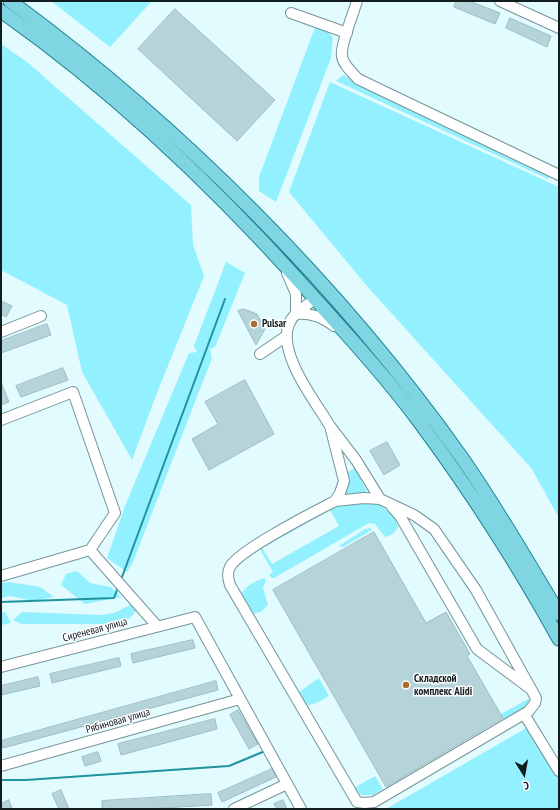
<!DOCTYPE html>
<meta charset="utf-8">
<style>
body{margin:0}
#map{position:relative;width:560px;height:810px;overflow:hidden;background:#e1fbff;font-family:"PT Sans Narrow",sans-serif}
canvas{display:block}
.frame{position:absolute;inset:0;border:2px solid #111d1f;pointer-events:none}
.north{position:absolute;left:504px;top:754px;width:40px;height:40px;-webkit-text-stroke:3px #fff;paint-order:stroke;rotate:169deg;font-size:11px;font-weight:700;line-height:16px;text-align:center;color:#111d1f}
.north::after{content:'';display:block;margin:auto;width:14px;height:18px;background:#111d1f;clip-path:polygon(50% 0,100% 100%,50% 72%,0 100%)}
</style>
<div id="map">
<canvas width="560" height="810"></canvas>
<div class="frame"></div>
<div class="north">С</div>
</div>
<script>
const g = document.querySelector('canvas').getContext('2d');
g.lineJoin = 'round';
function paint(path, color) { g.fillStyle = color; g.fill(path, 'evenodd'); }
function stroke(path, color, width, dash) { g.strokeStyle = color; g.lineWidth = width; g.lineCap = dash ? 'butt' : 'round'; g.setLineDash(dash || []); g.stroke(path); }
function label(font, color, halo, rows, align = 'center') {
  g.font = font + ' "PT Sans Narrow",sans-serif'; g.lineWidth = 3; g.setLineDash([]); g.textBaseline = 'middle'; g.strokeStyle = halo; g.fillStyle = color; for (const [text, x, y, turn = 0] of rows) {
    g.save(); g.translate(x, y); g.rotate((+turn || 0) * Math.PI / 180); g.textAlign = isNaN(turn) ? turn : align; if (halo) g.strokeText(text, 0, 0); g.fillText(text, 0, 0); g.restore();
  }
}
const green = new Path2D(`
 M51,1H152L110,47Z
 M317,22L333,37L331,58L276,202L259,191V177Z
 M1,44L27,62L191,205L193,245L204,276L155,398L132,460L82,372L67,305L1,270Z
 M343,75L551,176L548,179L336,81Z
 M330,82L559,187V518L532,469L366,285L289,192Z
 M226,262L245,273L215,347L210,349L212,358L133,562L127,572L107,558L125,506L189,353L197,352L194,346Z
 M355,468L368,494L344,495L346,473Z
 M349,501L378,503L396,518L398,528L391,535L385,537L375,524L369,523L274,578H272L269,575L273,572L260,549L239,562L261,546L272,564L339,526L330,510L331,507Z
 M324,512L325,513L266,546V544Z
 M370,528L372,530L343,547L339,546L365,529Z
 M77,571L90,583L111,587L121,597L85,604L61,585L66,574Z
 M261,579L264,578L266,581L263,587L268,605L261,612L252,614L241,597C242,587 253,583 261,579Z
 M9,582L40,587L54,597L33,601L10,596L1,598V583Z
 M132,604L138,609L124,624H21L13,620L22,612L100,615L114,613Z
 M5,612L11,623L1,625V613Z
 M319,678L329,696C318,702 300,715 299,692Z
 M530,698L526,707L504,720L501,714Z
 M528,727L559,778V809H386Z
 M375,776L383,789L373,795H361L354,788Z`);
const stream = new Path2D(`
 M122,577L225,299
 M1,602L114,598L117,590
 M1,780H26L229,766L265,751`);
const building = new Path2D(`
 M456,1H469L500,13L495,24L454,7Z
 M175,9L275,100L237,141L138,49Z
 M510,18L551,36L547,47L506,28Z
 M1,301L12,306L6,317L1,314Z
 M244,309L257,314L265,329L256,345L238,311Z
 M47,324L51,335L1,353V341Z
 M63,368L68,380L21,397L16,386Z
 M245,380L274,434L209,470L192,439L218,424L205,402Z
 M1,382L9,402L1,405Z
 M387,442L400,465L384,475L370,451Z
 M374,532L426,623L446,612L470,654L467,656L503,718L386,787L273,590Z
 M193,640L195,648L133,663L131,654Z
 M119,658L121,666L52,683L50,674Z
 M38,677L40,686L1,695V686Z
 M216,681L218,690L3,748L1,741Z
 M238,710L258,744L249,749L230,715Z
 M215,719L217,729L121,755L118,744Z
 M98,752L101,761L85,766L82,757Z
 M272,769L276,777L222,802L218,793Z
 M61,790L69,809H59L52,794Z
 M211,794L212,805L146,809H102V801Z
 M9,800L12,808L1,809V804Z
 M283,800L287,809H277L274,804Z`);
const minor = new Path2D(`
 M357,1C354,12 340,46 342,56C343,65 352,72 358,79L559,175
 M500,1L559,28
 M291,13L347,33
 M287,273L296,294V314C312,313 322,317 334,326
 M315,299C306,306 293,313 289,324C277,353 315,401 330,426
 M1,332L41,316
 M260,354L285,337
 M1,420L73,392L115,513L90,550L1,576
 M335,501L364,498L380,499L414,515L434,529L476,590L536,698L535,703L529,711L374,802L365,803L357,802L230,585C228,579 227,572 230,567C239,550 314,512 335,501L340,493L344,481L330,426L356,460L380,499
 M392,507L400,516L477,649L532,690
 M90,550L157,626
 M1,667L195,617L301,809
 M524,714L559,771
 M1,766L240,699
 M234,809L287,784`);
const major = new Path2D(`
 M10,1C179,125 341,287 462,458C497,508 528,562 559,614
 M1,11C112,89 209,181 300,282C341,328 384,374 421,424C472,493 518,565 559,639`);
const markers = [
 [254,324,4,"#ab6b34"],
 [406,685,4,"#ab6b34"]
];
const poiNames = [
 ["Pulsar",262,324],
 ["Складской",414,679],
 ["комплекс Alidi",414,692]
];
const streetNames = [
 ["Сиреневая улица",95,630,-15],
 ["Рябиновая улица",118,721,-16]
];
paint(green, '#93f0fe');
stroke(stream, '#2192a0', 2);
paint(building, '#b4d4d9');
stroke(building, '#9ebdc2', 1);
stroke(minor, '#769498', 12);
stroke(major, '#218491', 15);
stroke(minor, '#fff', 10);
stroke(major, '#7fd6e2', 13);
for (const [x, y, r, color] of markers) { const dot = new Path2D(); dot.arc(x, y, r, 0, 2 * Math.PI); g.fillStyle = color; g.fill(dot); stroke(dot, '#fff', 1.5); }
label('bold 11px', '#111d1f', '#fff', poiNames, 'left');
label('11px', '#111d1f', '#fff', streetNames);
</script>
